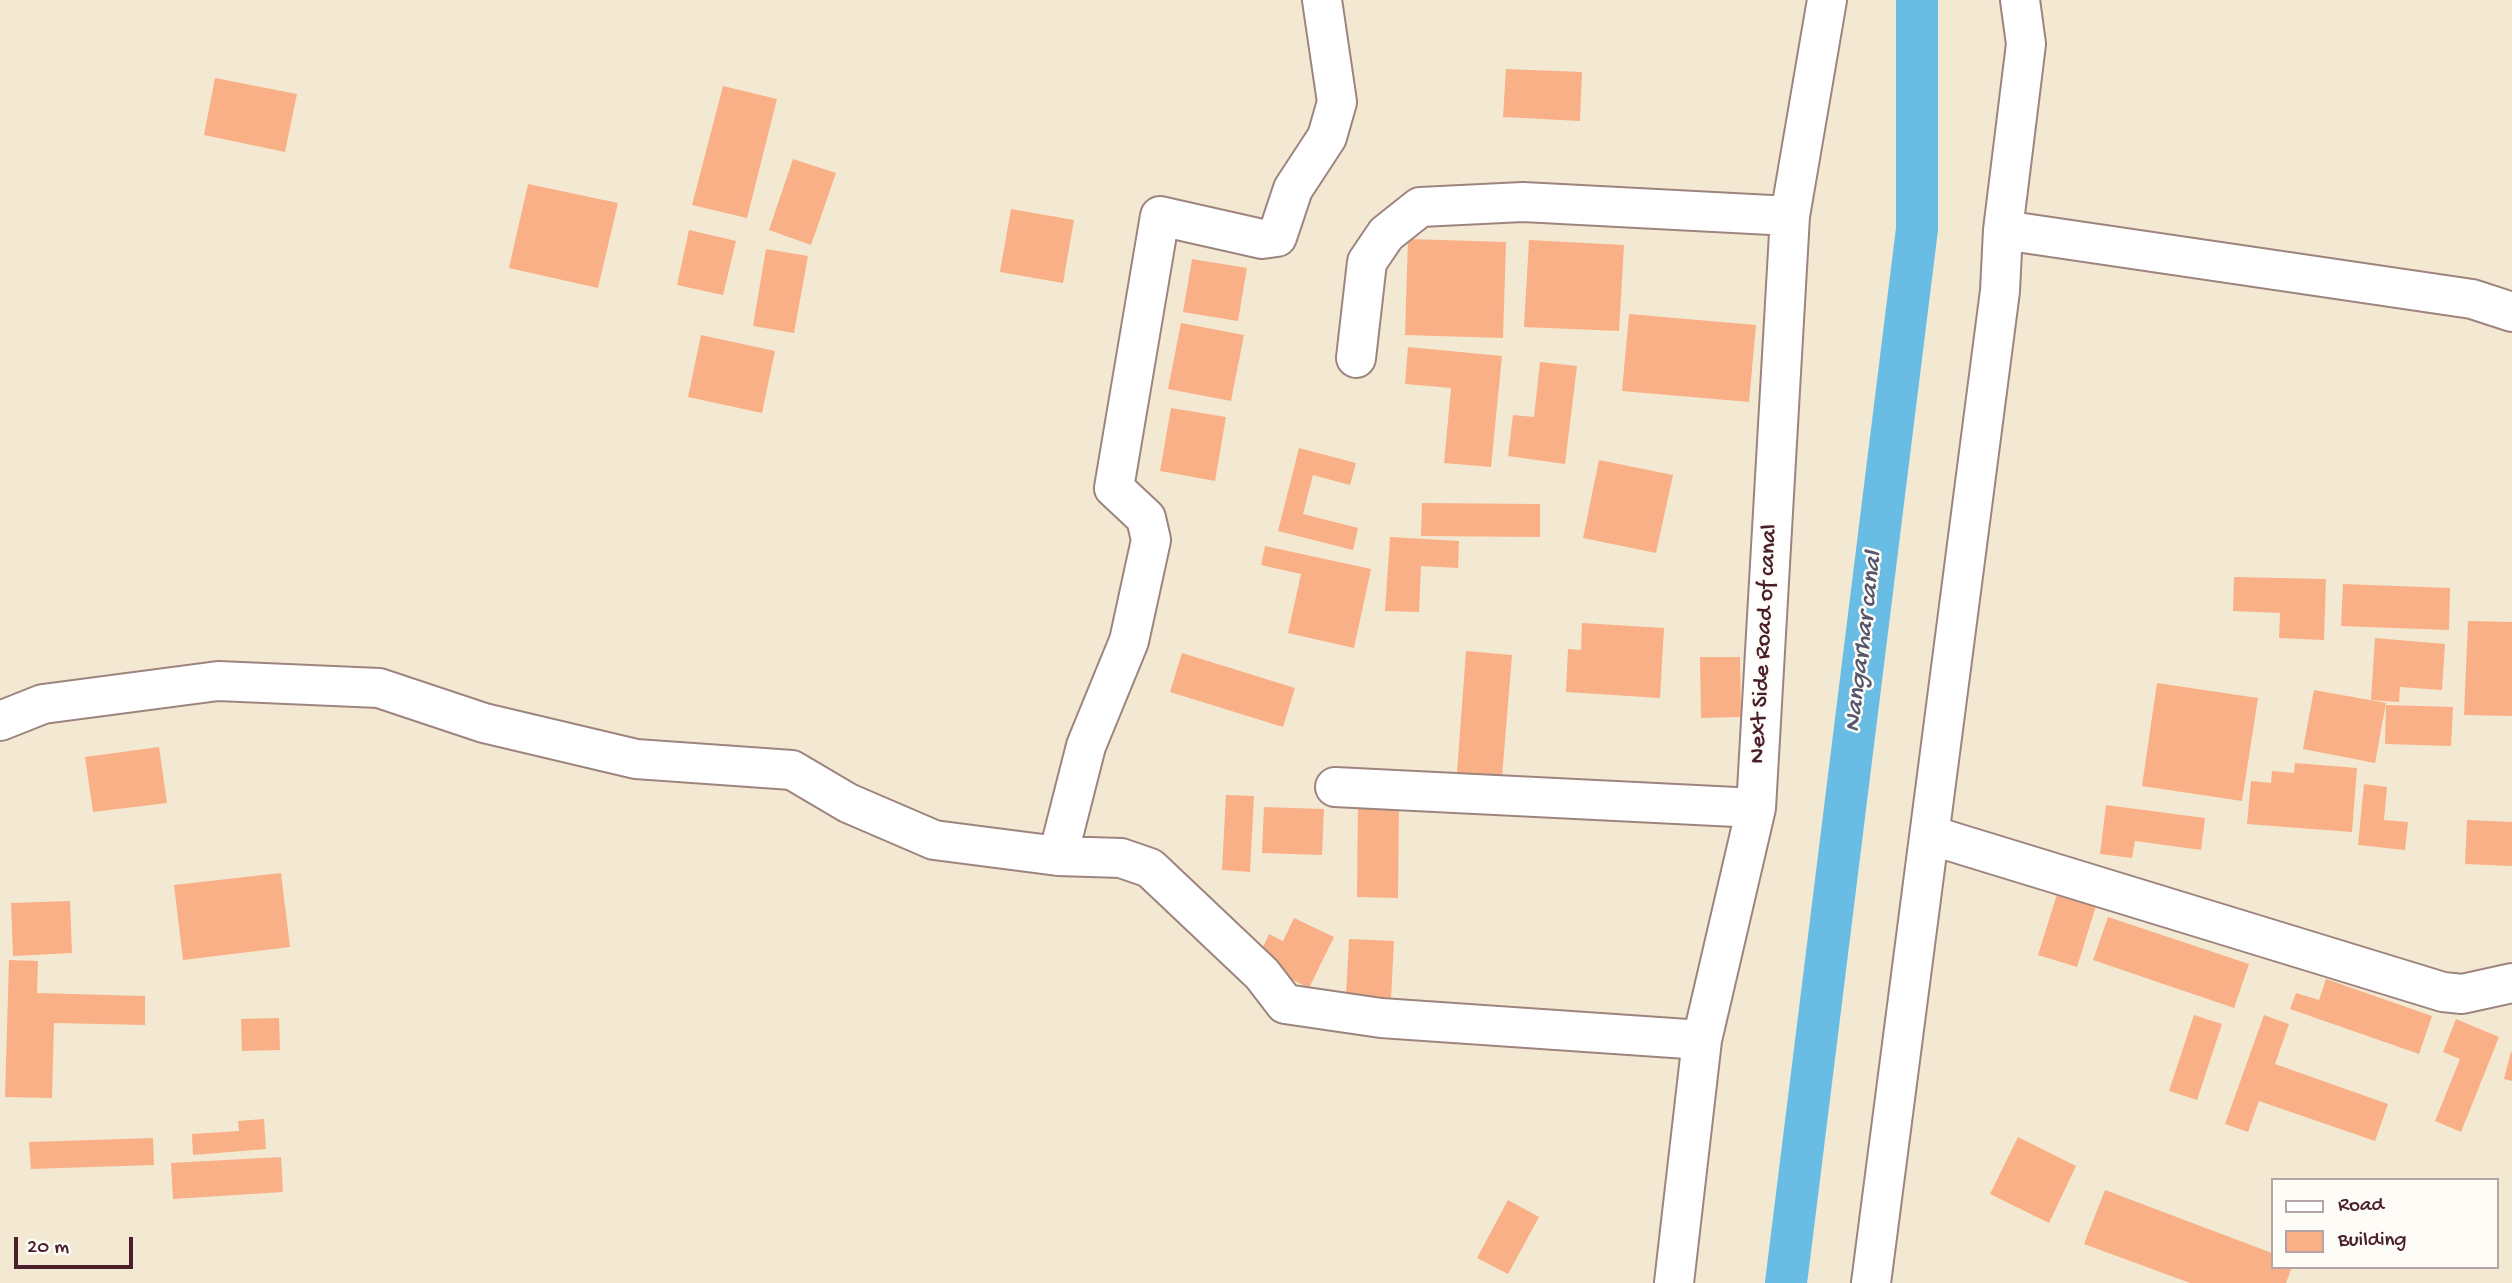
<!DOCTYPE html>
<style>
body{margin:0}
#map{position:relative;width:2512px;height:1283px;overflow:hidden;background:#f3e9d2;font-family:"Gochi Hand",sans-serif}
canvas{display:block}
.legend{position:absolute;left:2271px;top:1178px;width:228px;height:91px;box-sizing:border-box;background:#fdfcf7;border:2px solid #b5a4a5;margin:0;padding:9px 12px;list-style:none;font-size:21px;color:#4a1f2b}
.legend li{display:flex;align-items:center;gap:14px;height:35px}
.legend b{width:35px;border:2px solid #b5a4a5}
.scale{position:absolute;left:14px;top:1237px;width:119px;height:32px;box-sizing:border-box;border:4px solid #4a1f2b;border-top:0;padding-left:9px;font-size:21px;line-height:24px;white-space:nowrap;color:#4a1f2b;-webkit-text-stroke:5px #fdfcf7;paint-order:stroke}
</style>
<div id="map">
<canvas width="2512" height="1283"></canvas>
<ul class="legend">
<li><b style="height:9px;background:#fff"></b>Road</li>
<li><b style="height:19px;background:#f9b087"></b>Building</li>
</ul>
<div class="scale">20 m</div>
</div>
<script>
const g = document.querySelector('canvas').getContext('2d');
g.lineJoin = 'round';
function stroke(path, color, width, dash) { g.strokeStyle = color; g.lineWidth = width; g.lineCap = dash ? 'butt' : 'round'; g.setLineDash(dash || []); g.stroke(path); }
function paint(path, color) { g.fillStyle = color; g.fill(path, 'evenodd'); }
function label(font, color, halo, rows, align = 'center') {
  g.font = font + ' "Gochi Hand",sans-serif'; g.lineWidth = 5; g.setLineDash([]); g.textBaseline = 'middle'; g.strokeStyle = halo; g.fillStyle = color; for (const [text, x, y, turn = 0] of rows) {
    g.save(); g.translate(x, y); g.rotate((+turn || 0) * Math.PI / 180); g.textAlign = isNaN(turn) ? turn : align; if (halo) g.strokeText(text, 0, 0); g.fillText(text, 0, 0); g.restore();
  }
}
const canal = new Path2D(`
 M1786,1283L1917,229V0`);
const building = new Path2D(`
 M1506,69L1582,72L1580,121L1503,117Z
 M215,78L297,94L285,152L204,135Z
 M723,86L777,99L747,218L692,205Z
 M793,159L836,173L811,245L769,230Z
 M528,184L618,203L598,288L509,268Z
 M1011,209L1074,220L1063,283L1000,272Z
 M689,230L736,241L723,295L677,285Z
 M1408,239L1506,242L1503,338L1405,335Z
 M1529,240L1624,245L1619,331L1524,327Z
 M766,249L808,256L794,333L753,326Z
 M1192,259L1247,268L1238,321L1183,312Z
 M1629,314L1756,325L1749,402L1622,391Z
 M1181,323L1244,335L1231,401L1168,389Z
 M701,335L775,351L762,413L688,397Z
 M1408,347L1502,356L1491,467L1444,463L1451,388L1405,384Z
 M1540,362L1577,366L1565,464L1508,456L1513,415L1534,417Z
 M1171,408L1226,417L1215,481L1160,471Z
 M1299,448L1356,463L1350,485L1313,475L1303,514L1358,528L1353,550L1278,531Z
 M1599,460L1673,475L1656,553L1583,538Z
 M1422,503L1540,504V537L1421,536Z
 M1390,537L1459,541L1458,568L1421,566L1419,612L1385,611Z
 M1265,546L1371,569L1354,648L1288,633L1301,574L1261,565Z
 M2234,577L2326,579L2324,640L2279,638L2280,613L2233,611Z
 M2343,584L2450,588L2449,630L2341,626Z
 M2468,621L2512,622V716L2464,715Z
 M1582,623L1664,628L1660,698L1566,692L1568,649L1581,650Z
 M2375,638L2445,644L2442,690L2400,687L2399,702L2371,700Z
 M1466,651L1512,655L1501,789L1456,786Z
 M1182,653L1295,688L1283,727L1170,692Z
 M1700,657H1740L1741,717L1701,718Z
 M2157,683L2258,698L2242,801L2142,786Z
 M2314,690L2386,703L2375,763L2303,749Z
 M2386,705L2453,707L2451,746L2385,744Z
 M159,747L167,803L93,812L85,757Z
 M2295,763L2357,768L2352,832L2247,824L2251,781L2271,783L2272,771L2294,773Z
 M2364,784L2387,787L2384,820L2408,822L2405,850L2358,845Z
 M1226,795L1254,796L1250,872L1222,870Z
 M1358,800H1399L1398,898L1357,897Z
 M2106,805L2205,818L2201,850L2135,841L2132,858L2100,854Z
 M1264,807L1324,809L1322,855L1262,853Z
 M2467,820L2512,822V866L2465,864Z
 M281,873L290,947L183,960L174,885Z
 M2058,891L2097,903L2077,967L2038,955Z
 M70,901L72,953L13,956L11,903Z
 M2108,917L2249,964L2234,1008L2093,960Z
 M1294,918L1334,937L1309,988L1256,962L1269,934L1283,941Z
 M1349,939L1394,941L1391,998L1346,996Z
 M9,960L38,961L37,993L145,996V1025L54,1023L52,1098L5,1097Z
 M2326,979L2432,1016L2419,1054L2290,1009L2296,993L2319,1000Z
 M2194,1015L2222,1024L2197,1100L2169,1091Z
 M2264,1015L2289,1024L2275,1064L2388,1104L2375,1141L2259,1101L2248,1132L2225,1124Z
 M279,1018L280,1050L242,1051L241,1019Z
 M2456,1019L2499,1037L2461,1132L2435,1121L2460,1059L2443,1052Z
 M2511,1052H2512V1081L2504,1079Z
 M264,1119L266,1149L193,1155L192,1134L239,1131L238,1121Z
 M2018,1137L2076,1166L2049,1223L1990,1194Z
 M153,1138L154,1165L31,1169L29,1142Z
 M281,1157L283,1192L173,1199L171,1163Z
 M2105,1190L2272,1253V1267H2292L2286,1283H2190L2084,1244Z
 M1508,1200L1539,1217L1508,1274L1477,1258Z`);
const minor = new Path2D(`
 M2003,230L2472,299L2512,312
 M1356,358L1367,262L1386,234L1420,207L1523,202L1790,216
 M0,721L43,704L218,681L379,688L484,723L636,759L792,770L848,803L934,840L1058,856L1121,858L1150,868L1262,974L1285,1004L1381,1018L1702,1040
 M1335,787L1756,808
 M1930,835L2443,992L2462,994L2512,983
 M1058,856L1086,746L1129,641L1151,540L1146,518L1114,488L1160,216L1262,239L1277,237L1293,189L1327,137L1337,102L1322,0
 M1674,1283L1702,1040L1756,808L1790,216L1827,0
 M1871,1283L2000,291L2003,230L2026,44L2020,0`);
const streetNames = [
 ["Next Side Road of canal",1765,644,-87]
];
const waterNames = [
 ["Nangarhar canal",1865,642,-83]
];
stroke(canal, '#69bde5', 42);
paint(building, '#f9b087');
stroke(minor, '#9e847e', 42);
stroke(minor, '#fff', 38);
label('24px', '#4a1f2b', '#fdfcf7', streetNames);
label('italic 26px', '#55566c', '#fdfcf7', waterNames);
</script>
